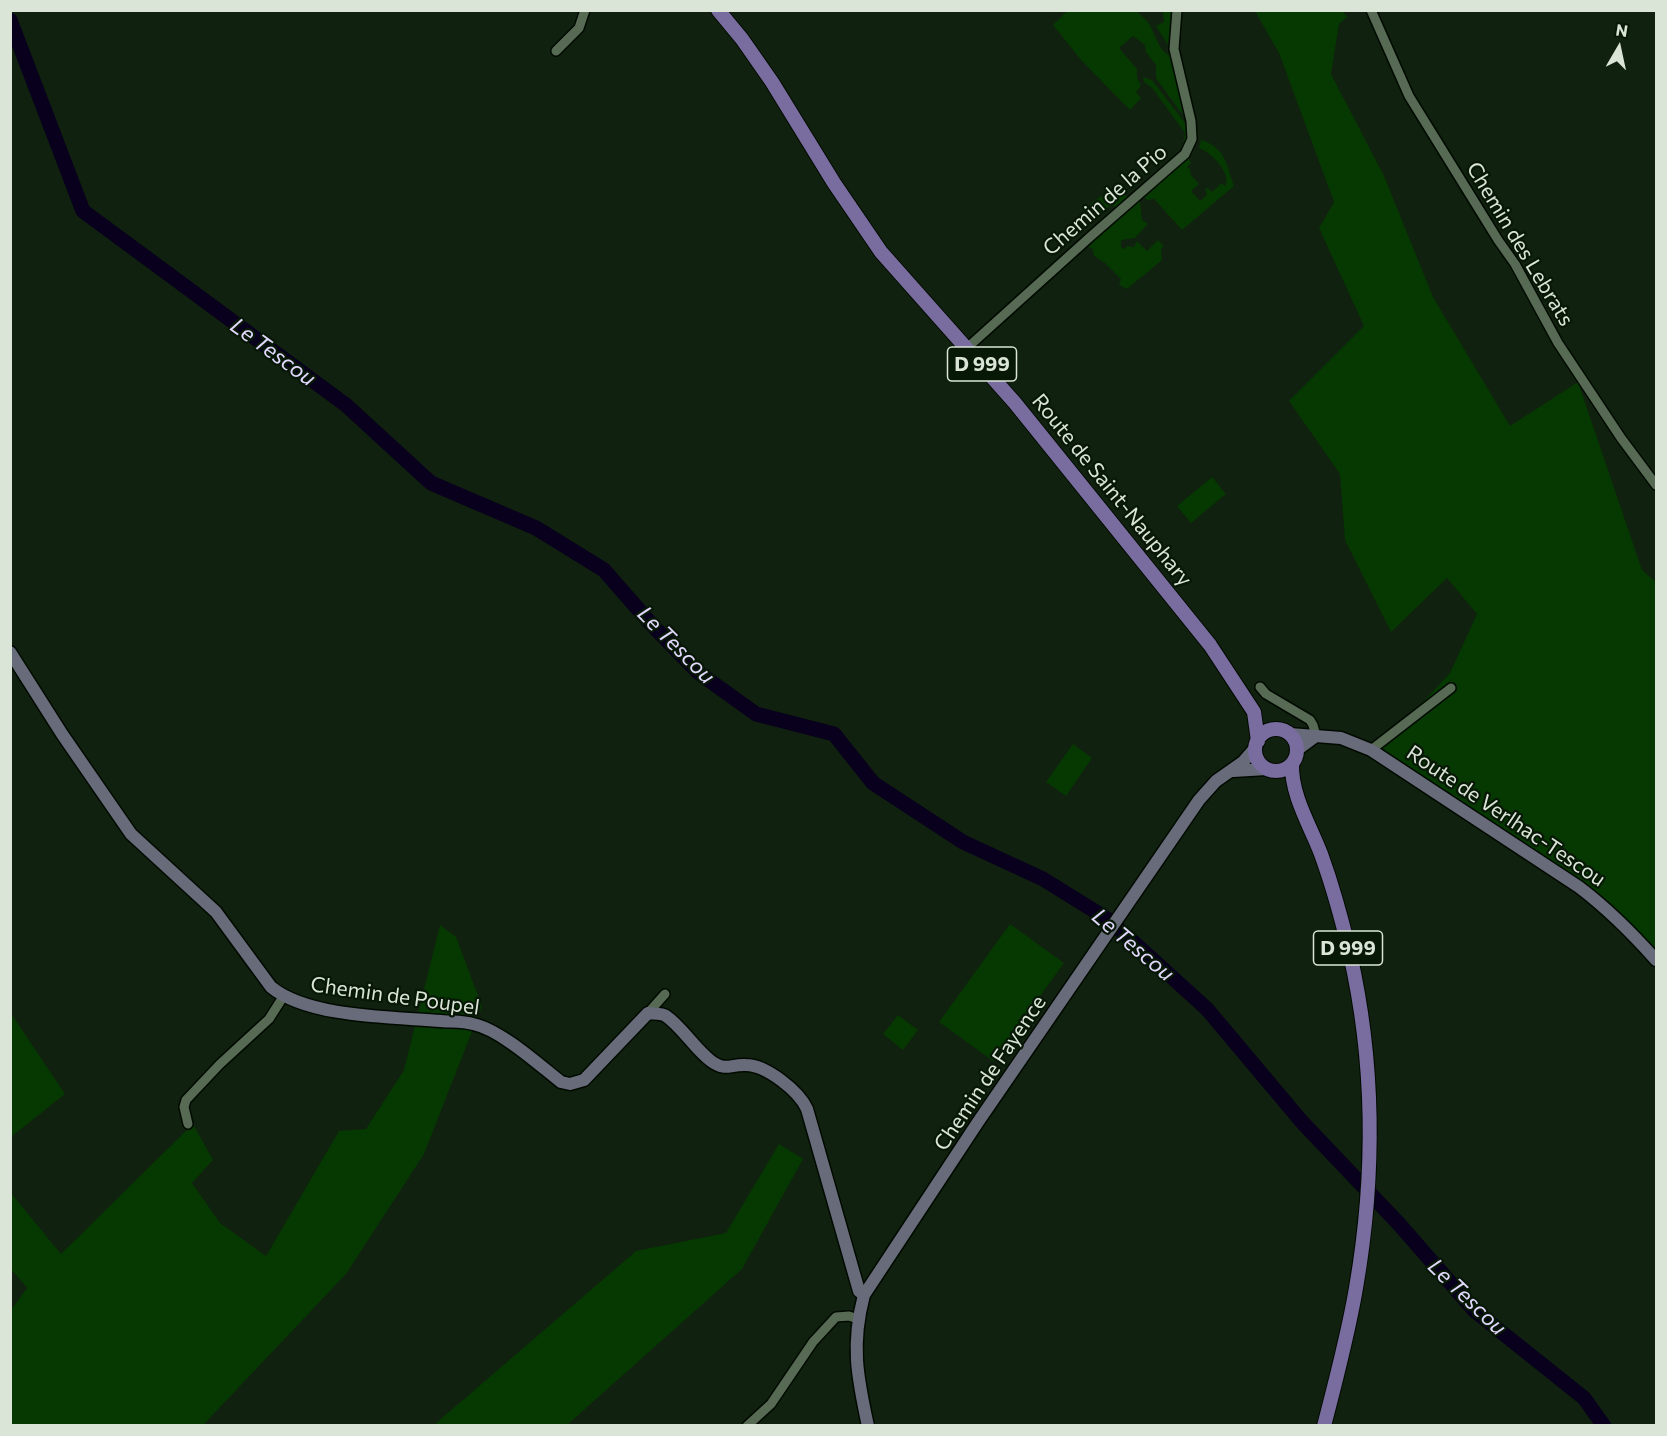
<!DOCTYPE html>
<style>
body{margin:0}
#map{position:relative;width:1667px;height:1436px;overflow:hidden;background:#11210f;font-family:Commissioner,sans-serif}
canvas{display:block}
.frame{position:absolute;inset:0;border:12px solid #dae5d8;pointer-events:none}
.north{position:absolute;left:1589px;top:18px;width:60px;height:60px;-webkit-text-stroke:4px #081806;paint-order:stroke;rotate:9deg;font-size:16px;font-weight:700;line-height:24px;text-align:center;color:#dae5d8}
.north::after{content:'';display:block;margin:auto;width:21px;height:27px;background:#dae5d8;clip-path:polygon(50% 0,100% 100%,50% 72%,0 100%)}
</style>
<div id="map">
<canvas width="1667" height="1436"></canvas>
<div class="frame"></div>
<div class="north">N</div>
</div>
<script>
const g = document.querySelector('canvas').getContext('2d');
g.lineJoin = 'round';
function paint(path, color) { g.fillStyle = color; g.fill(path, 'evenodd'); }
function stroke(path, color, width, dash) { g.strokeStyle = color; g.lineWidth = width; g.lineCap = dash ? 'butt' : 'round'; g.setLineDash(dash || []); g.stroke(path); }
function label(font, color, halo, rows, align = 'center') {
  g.font = font + ' Commissioner,sans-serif'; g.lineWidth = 4.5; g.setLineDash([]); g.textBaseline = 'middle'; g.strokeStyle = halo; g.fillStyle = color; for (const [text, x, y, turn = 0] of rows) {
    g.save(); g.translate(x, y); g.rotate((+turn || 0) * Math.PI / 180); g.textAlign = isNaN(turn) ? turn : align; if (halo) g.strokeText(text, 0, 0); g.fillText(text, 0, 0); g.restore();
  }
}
const green = new Path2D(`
 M1067,11H1136C1141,15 1147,20 1150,25C1156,36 1159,53 1172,56L1185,117L1179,110L1156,78V65L1146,52L1145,45L1133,36L1119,48L1137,69V78L1141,86L1136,92L1141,98L1130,110L1082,61L1053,25Z
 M1163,11H1172L1171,46L1168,45L1156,26L1164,22Z
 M1255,11H1342L1347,17L1339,24L1331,74L1384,176L1433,297L1510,426L1578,382L1642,570L1656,582V953L1605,902L1379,749L1450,673L1477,614L1447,578L1391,632L1345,540L1340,474L1289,401L1364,326L1319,228L1334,202L1279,53Z
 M1143,77L1152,80L1189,128V133L1185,147L1183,145L1185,133L1153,89L1144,82Z
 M1201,140C1226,148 1226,164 1234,186L1182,230L1154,199L1148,200L1142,197L1186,158L1189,159L1191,163L1187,167L1190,169L1191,175L1199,184L1191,191L1200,201L1207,195L1205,189L1208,188L1212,192L1222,183L1225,186L1226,185C1230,172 1211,152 1199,148Z
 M1111,190L1122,191L1130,200L1140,202L1142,220L1148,224L1135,238L1121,240V247L1124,249L1128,246L1134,247L1137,241L1147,251L1158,240L1164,246L1161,249L1162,260L1127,289L1119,285L1121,279L1105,263L1094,256L1093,249L1084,245L1113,220L1120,219L1121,215L1114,206H1110L1096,216L1089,210L1090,204Z
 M1212,477L1226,494L1191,523L1177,506Z
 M1073,744L1092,758L1066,796L1046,782Z
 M1010,924L1064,963L993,1061L939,1022Z
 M440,925L456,937L482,1006L424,1154L346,1274L203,1425H11V1310L27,1288L11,1269L10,1192L61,1254L193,1124L213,1160L192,1183L220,1223L266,1256L339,1131L366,1129L404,1070Z
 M10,1012L65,1094L11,1137H10Z
 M898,1015L918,1030L903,1050L883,1034Z
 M779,1144L803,1159L742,1269L567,1425H434L636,1251L726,1233Z`);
const river = new Path2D(`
 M10,20L83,211L346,405L431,483L536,528L604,570L652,625L699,673L756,714L834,734L873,783L963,842L1043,879L1109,920L1207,1009L1302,1122L1399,1224L1475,1311L1584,1398L1604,1426`);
const street = new Path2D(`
 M1371,10L1409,96L1498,240L1515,264L1558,343L1621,438L1656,485
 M556,51L579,28L585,10
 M967,348L1090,237L1185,154L1192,139L1191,121L1174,49L1177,10
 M1260,687L1266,694L1310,720L1313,725L1316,736
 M1371,750L1451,688
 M648,1013L665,994
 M188,1124L184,1107L186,1100L220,1064L269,1019L283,997
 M747,1426L771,1404L813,1342L836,1317L849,1316L858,1319`);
const secondary = new Path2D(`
 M10,652L62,734L131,834L216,912L271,987C309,1018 393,1017 441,1021C451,1022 463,1021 473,1024C501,1030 538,1064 561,1082L570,1084L584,1080L648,1013C653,1014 661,1013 666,1016C682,1027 695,1049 711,1061C726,1072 730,1064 746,1065C766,1065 799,1091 807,1109L859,1291L864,1295
 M1290,734L1341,738L1371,750L1579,887C1608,909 1632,933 1656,960
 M1297,750L1316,736
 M1233,771L1267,769
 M868,1426C857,1376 851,1344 864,1295L978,1122L1199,800L1216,781L1243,762L1256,747`);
const primary = new Path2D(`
 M718,10L742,39L772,82L834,183L881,252L1015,403L1210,645L1254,712L1258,741
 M1255 750a21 21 0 1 1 42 0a21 21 0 1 1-42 0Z
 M1292,764C1291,795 1310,825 1321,854C1333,887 1342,920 1350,954C1375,1064 1375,1178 1356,1288C1348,1335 1336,1380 1324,1426`);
const shields = [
 [982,364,69],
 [1348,948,69]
];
const shieldNames = [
 ["D 999",982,364],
 ["D 999",1348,948]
];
const streetNames = [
 ["Chemin de la Pio",1105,200,-41],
 ["Chemin des Lebrats",1520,244,59],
 ["Route de Saint-Nauphary",1112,490,51],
 ["Route de Verlhac-Tescou",1506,816,34],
 ["Chemin de Poupel",395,996,8],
 ["Chemin de Fayence",990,1073,-56]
];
const waterNames = [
 ["Le Tescou",273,352,36],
 ["Le Tescou",676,645,45],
 ["Le Tescou",1133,945,40],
 ["Le Tescou",1467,1297,44]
];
paint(green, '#063802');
stroke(river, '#08001c', 15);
stroke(street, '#010a00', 12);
stroke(secondary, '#010a00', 15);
stroke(primary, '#010a00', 16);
stroke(street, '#576a54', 9);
stroke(secondary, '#686b79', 12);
stroke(primary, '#796c9e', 14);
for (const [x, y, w] of shields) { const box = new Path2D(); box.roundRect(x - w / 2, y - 17, w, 34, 4.5); g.fillStyle = '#081806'; g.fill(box); stroke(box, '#dae5d8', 1.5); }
label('bold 20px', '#dae5d8', null, shieldNames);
label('21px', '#dae5d8', '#081806', streetNames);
label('italic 22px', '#e3d9fe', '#081806', waterNames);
</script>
